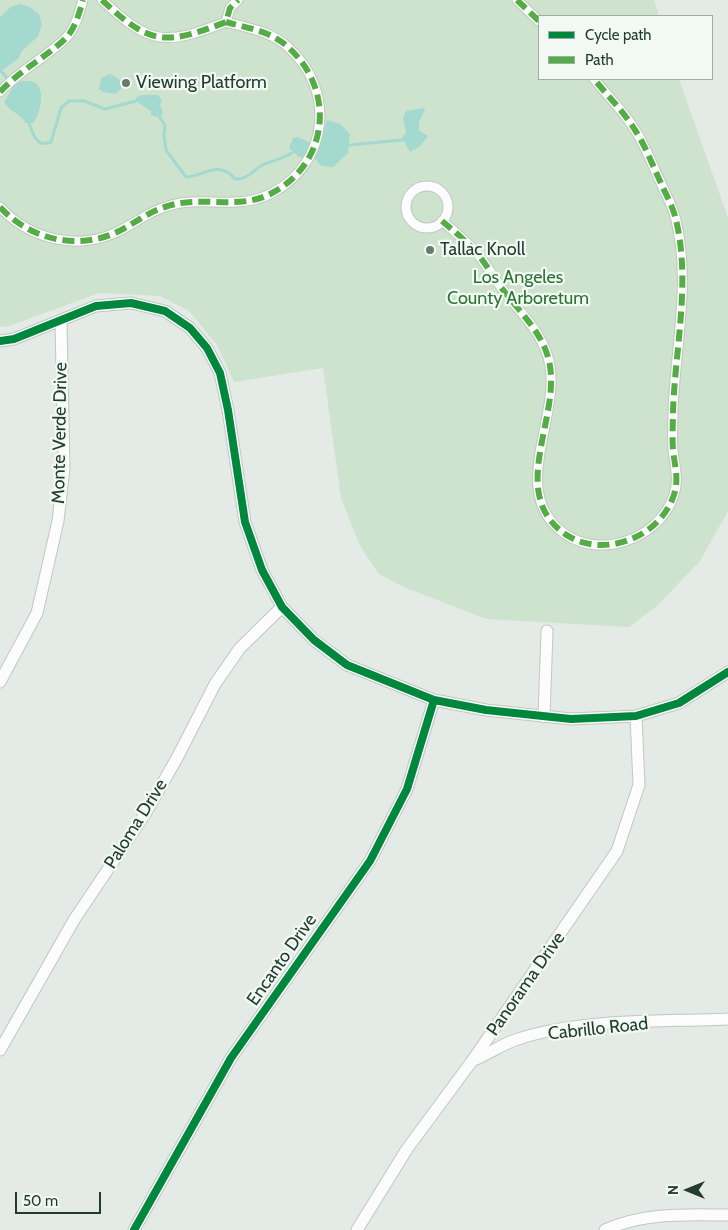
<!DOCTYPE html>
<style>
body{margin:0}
#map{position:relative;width:728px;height:1230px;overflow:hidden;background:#e4eae5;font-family:Cabin,sans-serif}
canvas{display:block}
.legend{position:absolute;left:538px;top:15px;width:175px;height:65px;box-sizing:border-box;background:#f2f9f4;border:1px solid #9faea5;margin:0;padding:6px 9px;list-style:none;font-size:15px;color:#223d2e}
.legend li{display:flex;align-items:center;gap:10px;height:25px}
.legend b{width:25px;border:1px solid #9faea5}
.north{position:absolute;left:663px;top:1165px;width:50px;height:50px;-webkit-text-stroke:4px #f2f9f4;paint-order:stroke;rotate:270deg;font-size:14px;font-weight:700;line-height:20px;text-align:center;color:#223d2e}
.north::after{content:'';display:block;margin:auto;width:18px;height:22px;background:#223d2e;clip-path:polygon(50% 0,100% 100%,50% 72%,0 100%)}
.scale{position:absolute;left:15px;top:1192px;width:86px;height:22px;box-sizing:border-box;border:2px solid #223d2e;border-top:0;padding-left:6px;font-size:15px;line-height:18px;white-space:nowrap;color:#223d2e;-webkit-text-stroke:4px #f2f9f4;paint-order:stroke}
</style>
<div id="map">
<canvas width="728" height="1230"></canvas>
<ul class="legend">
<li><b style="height:6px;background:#00873e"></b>Cycle path</li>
<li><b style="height:6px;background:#53ad44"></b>Path</li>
</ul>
<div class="north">N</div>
<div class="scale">50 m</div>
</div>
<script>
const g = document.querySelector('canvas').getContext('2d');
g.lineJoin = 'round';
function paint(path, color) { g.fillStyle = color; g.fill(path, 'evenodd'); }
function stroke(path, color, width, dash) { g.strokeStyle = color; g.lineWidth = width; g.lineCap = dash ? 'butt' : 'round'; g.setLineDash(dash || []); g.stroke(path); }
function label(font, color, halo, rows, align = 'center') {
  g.font = font + ' Cabin,sans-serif'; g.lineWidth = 4.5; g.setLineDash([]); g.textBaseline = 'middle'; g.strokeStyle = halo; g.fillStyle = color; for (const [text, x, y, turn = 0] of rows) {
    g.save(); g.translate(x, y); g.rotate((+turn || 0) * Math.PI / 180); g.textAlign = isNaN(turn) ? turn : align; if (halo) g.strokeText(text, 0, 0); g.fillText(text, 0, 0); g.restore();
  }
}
const green = new Path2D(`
 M0,0H654L659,16H539V79H679L728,218V511L700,561L657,606L629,627L487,619L406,588L379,574L360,546L341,498L323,368L234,382L217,345L189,311L160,296L99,293L9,326L0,327Z`);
const water = new Path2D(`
 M21,4L30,7L39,14L42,25L38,36L21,52L19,58L0,72V17L12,6Z
 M110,74L120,80L121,89L115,94L103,92L99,89L101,78Z
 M21,81C27,81 33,80 37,84C45,92 40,115 33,123H25C21,113 9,112 4,102L14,86Z
 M140,95H158L162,101L160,105L163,113L160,118L151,115V111L136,101V98Z
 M423,108L425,110L419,122V131L428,136L420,146L410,152L402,138L406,132L403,118L406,111Z
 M327,120L340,124L350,134L348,153L333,167L321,166L315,158Z
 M297,137L309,142L310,147L306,157H299L289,148L293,138Z`);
const stream = new Path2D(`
 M1,71L14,86
 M160,118L165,125L164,136L166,150L186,177C202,177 219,159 235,179C248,180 254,169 264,164C274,161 283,158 292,153
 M29,123C33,135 37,148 51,142L61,108L69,101H84L105,109L136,101
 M350,145L402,140`);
const pedestrian = new Path2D(`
 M102,0C150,45 164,46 226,22L230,8L238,0
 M517,0L539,21
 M0,92C20,70 45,58 65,39C75,29 79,14 83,0
 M406 207a21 21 0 1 1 42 0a21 21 0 1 1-42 0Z
 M0,207C29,239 77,251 117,232C134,224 149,211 168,206C202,195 239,211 272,193C329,163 336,90 288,47C271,31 247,28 226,22
 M442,221C454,231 466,241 477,253C487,265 494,279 504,291C522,315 545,335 550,366C559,421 508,494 565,534C601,559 656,539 672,500C680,482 675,468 673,450C672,437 673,424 673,412C675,349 691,282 676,220C673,206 665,193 660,181C652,164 645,145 635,130C624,112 607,95 594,79`);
const minor = new Path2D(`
 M0,341L14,339L96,306L131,303L165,311L190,328L207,348L220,373L228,410L245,522L262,570L282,607L314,640L347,665L434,700L486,710L571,719L636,716L679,703L728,672
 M0,682L37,613L58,521L64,468L61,321
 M544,717L547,631
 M0,1050L74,920L145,814L177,758L215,684L240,648L282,607
 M474,1060C488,1054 501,1045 515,1040C580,1018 660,1022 728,1019
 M134,1230L231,1058L370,861L407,789L434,700
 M357,1230L407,1149L472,1061L617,851L639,785L636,716
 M605,1230C644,1212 686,1215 728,1215`);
const quiet = new Path2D(`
 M102,0C150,45 164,46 226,22L230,8L238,0
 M517,0L539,21
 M0,92C20,70 45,58 65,39C75,29 79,14 83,0
 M0,207C29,239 77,251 117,232C134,224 149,211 168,206C202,195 239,211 272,193C329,163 336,90 288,47C271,31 247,28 226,22
 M442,221C454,231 466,241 477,253C487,265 494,279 504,291C522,315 545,335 550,366C559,421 508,494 565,534C601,559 656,539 672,500C680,482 675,468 673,450C672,437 673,424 673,412C675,349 691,282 676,220C673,206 665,193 660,181C652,164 645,145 635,130C624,112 607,95 594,79`);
const cycleway = new Path2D(`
 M0,341L14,339L96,306L131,303L165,311L190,328L207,348L220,373L228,410L245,522L262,570L282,607L314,640L347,665L434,700L486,710L571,719L636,716L679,703L728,672
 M134,1230L231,1058L370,861L407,789L434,700`);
const markers = [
 [126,83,5,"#667a6e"],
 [430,250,5,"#667a6e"]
];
const poiNames = [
 ["Viewing Platform",136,83],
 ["Tallac Knoll",440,250]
];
const parkNames = [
 ["Los Angeles",518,278],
 ["County Arboretum",518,299]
];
const streetNames = [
 ["Monte Verde Drive",60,433,-89],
 ["Paloma Drive",136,824,-58],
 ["Encanto Drive",282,960,-55],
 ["Panorama Drive",526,984,-55],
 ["Cabrillo Road",598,1029,-6]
];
paint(green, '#cde3cd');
paint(water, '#a4d9d0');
stroke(stream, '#a4d9d0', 3);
stroke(pedestrian, '#c1c7c3', 11);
stroke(minor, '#c1c7c3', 13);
stroke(pedestrian, '#fbfcfb', 9);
stroke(minor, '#fbfcfb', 11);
stroke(quiet, '#53ad44', 6, [12, 6]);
stroke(cycleway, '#00873e', 8);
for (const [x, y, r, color] of markers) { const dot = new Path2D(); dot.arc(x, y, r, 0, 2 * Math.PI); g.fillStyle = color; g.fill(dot); stroke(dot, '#f2f9f4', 2); }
label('18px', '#223d2e', '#f2f9f4', poiNames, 'left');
label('18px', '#2c7432', '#f2f9f4', parkNames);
label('18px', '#223d2e', '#f2f9f4', streetNames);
</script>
